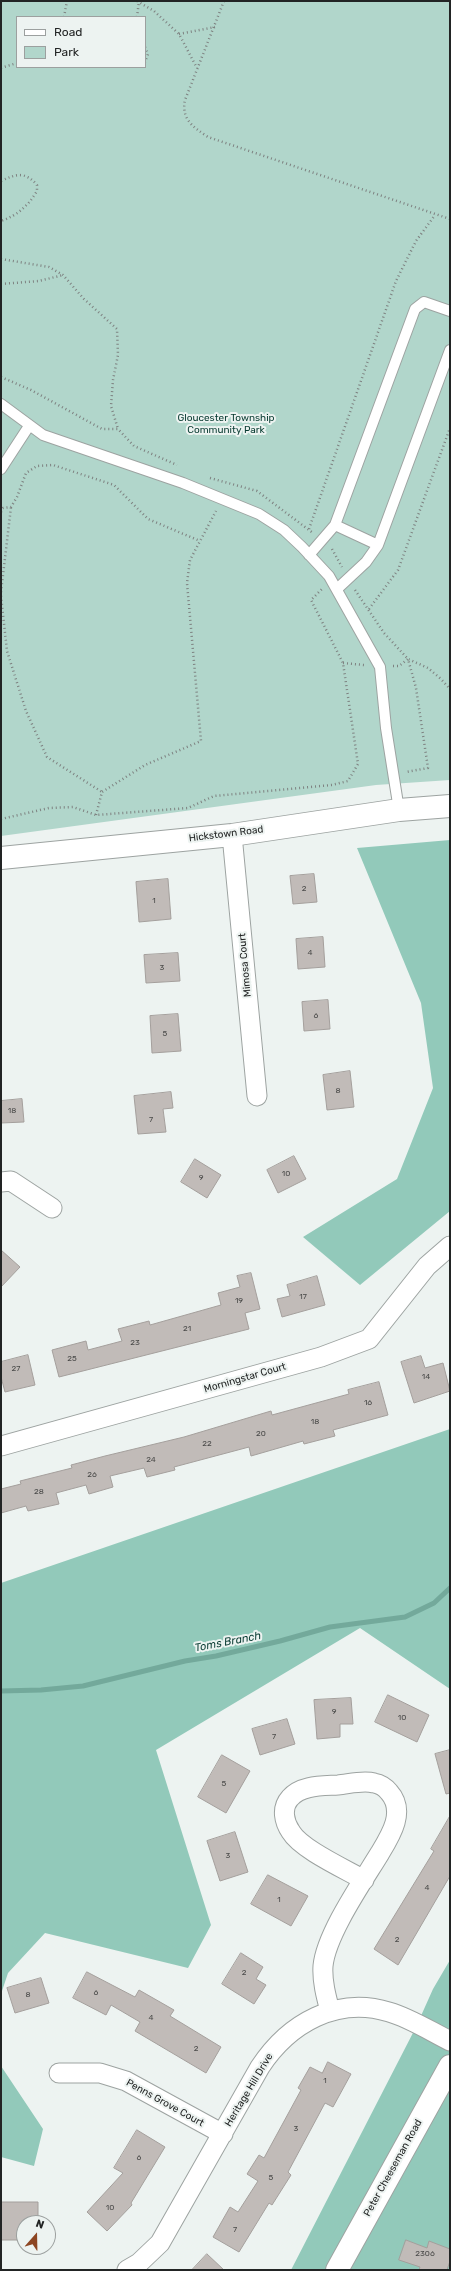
<!DOCTYPE html>
<style>
body{margin:0}
#map{position:relative;width:451px;height:2271px;overflow:hidden;background:#edf3f1;font-family:Rubik,sans-serif}
canvas{display:block}
.frame{position:absolute;inset:0;border:2px solid #222424;pointer-events:none}
.legend{position:absolute;left:16px;top:16px;width:130px;height:52px;box-sizing:border-box;background:#edf3f1;border:1px solid #9ca09f;margin:0;padding:5px 7px;list-style:none;font-size:12px;color:#222424}
.legend li{display:flex;align-items:center;gap:8px;height:20px}
.legend b{width:20px;border:1px solid #9ca09f}
.north{position:absolute;left:16px;top:2215px;width:40px;height:40px;box-sizing:border-box;background:#edf3f1;border:1px solid #9ca09f;border-radius:50%;rotate:20deg;font-size:11px;font-weight:700;line-height:16px;text-align:center;color:#222424}
.north::after{content:'';display:block;margin:auto;width:14px;height:18px;background:#8d4623;clip-path:polygon(50% 0,100% 100%,50% 72%,0 100%)}
</style>
<div id="map">
<canvas width="451" height="2271"></canvas>
<div class="frame"></div>
<ul class="legend">
<li><b style="height:5px;background:#fff"></b>Road</li>
<li><b style="height:11px;background:#b1d6cb"></b>Park</li>
</ul>
<div class="north">N</div>
</div>
<script>
const g = document.querySelector('canvas').getContext('2d');
g.lineJoin = 'round';
function paint(path, color) { g.fillStyle = color; g.fill(path, 'evenodd'); }
function stroke(path, color, width, dash) { g.strokeStyle = color; g.lineWidth = width; g.lineCap = dash ? 'butt' : 'round'; g.setLineDash(dash || []); g.stroke(path); }
function label(font, color, halo, rows, align = 'center') {
  g.font = font + ' Rubik,sans-serif'; g.lineWidth = 4; g.setLineDash([]); g.textBaseline = 'middle'; g.strokeStyle = halo; g.fillStyle = color; for (const [text, x, y, turn = 0] of rows) {
    g.save(); g.translate(x, y); g.rotate((+turn || 0) * Math.PI / 180); g.textAlign = isNaN(turn) ? turn : align; if (halo) g.strokeText(text, 0, 0); g.fillText(text, 0, 0); g.restore();
  }
}
const green = new Path2D(`
 M1,1H450V780L376,785L1,836ZM17,17H145V67H17Z`);
const forest = new Path2D(`
 M450,840V1211L360,1285L303,1237L397,1179L433,1088L421,1003L357,848Z
 M450,1429V1689L360,1628L156,1750L211,1925L188,1968L45,1933L8,1973L1,1994V1583Z
 M450,1960V2270H291L416,2027L433,1989Z
 M1,2066L43,2129L34,2166L1,2157Z`);
const stream = new Path2D(`
 M1,1691L41,1690L83,1686L185,1661L216,1656L280,1641L330,1627L405,1617L434,1603L450,1588`);
const building = new Path2D(`
 M314,874L317,902L293,904L290,876Z
 M168,879L171,919L139,922L136,882Z
 M323,937L325,967L298,969L296,939Z
 M178,953L180,981L146,983L144,955Z
 M328,1000L330,1029L304,1031L302,1002Z
 M178,1014L181,1051L152,1053L150,1016Z
 M350,1071L354,1107L327,1110L323,1075Z
 M171,1092L173,1108L163,1109L166,1132L138,1134L134,1096Z
 M22,1099L24,1122L1,1123V1101Z
 M294,1156L306,1179L278,1193L267,1170Z
 M195,1159L221,1175L207,1198L181,1182Z
 M1,1250L20,1267L1,1287Z
 M251,1273L260,1309L245,1313L249,1329L59,1377L52,1350L86,1341L88,1350L122,1341L118,1329L149,1321L150,1325L221,1305L218,1293L240,1287L237,1276Z
 M317,1276L325,1305L282,1317L277,1299L290,1296L287,1285Z
 M28,1355L35,1385L5,1392L1,1377V1362Z
 M421,1356L425,1368L443,1363L450,1391L414,1403L401,1362Z
 M379,1382L388,1415L333,1430L335,1436L304,1444L303,1441L251,1456L249,1447L174,1467L175,1470L147,1477L144,1468L110,1476L113,1487L89,1494L86,1485L56,1493L59,1504L28,1511L26,1506L1,1513V1489L21,1484L20,1481L72,1468L71,1465L105,1456L184,1437L271,1411L272,1415L349,1394L348,1390Z
 M388,1695L429,1715L417,1742L375,1722Z
 M351,1698L353,1724H340V1737L317,1739L314,1700Z
 M287,1719L295,1744L260,1755L252,1729Z
 M450,1750V1793L446,1794L435,1754Z
 M222,1755L250,1771L226,1813L198,1797Z
 M450,1816V1876L398,1965L374,1949L434,1851L431,1849Z
 M235,1832L248,1872L220,1881L207,1841Z
 M268,1875L308,1896L291,1926L251,1904Z
 M241,1953L263,1967L256,1979L266,1985L254,2004L222,1984Z
 M87,1972L135,1997L139,1990L174,2010L170,2016L221,2047L206,2073L135,2031L140,2022L111,2005L106,2015L73,1998Z
 M41,1978L49,2003L15,2013L7,1988Z
 M328,2062L351,2074L333,2107L325,2103L288,2172L291,2175L272,2205L269,2203L239,2252L213,2237L230,2207L238,2212L258,2181L247,2174L259,2155L264,2158L301,2090L298,2088L310,2067L322,2073Z
 M137,2130L165,2147L131,2203L132,2205L107,2231L87,2212L123,2173L114,2168Z
 M1,2202H38V2223H24V2240H1Z
 M406,2240L427,2248L429,2241L450,2249V2261L447,2270H419L420,2267L399,2260Z
 M207,2254L224,2270H192Z`);
const path = new Path2D(`
 M137,1L154,11L179,34L197,68
 M224,1L185,100C181,119 193,127 208,137L450,219
 M64,17L67,1
 M137,17L139,1
 M179,34L215,27
 M145,47L148,54L145,62
 M1,68L17,63
 M1,181C16,174 25,171 37,185V191C28,206 18,215 1,221
 M1,259L49,267L63,275L84,299L117,329L118,355L113,380L111,406L118,429
 M1,284L39,281L63,275
 M1,377L31,390L102,429H118L134,446L177,465
 M210,478L257,491L313,533
 M1,512L3,508L11,507L17,497L26,473L37,466L53,465L114,485L148,519L200,541
 M309,529L396,281L416,241L435,215
 M332,549L342,567
 M355,590L384,633L408,659L428,668L441,679L450,689
 M1,592L11,507
 M1,596L7,651L26,711L47,757L102,792
 M369,609L398,570L450,428
 M343,663L364,665
 M393,666H399L408,659L416,688L428,768L406,772
 M96,815L102,792L145,765L201,741L187,583L190,560L216,511
 M1,819L49,808L73,807L96,815L188,808L214,796L332,785L348,781L358,764L343,663L311,600L322,589`);
const lane = new Path2D(`
 M1,404L43,435L183,483L259,514L284,530L302,547L329,576L380,667L386,728L399,810
 M1,469L29,426
 M378,545L335,525L415,309L424,302L450,311
 M309,555L335,525
 M337,589L366,562L378,545L450,350`);
const street = new Path2D(`
 M232,835L257,1096
 M1,1182L11,1181L52,1208
 M1,1446L321,1357L369,1339L427,1266L450,1246
 M330,2011C326,1996 322,1981 323,1966C326,1934 363,1881 380,1853C391,1835 406,1811 389,1792C385,1787 380,1784 374,1783C363,1780 349,1784 338,1785C322,1786 301,1785 290,1798C281,1808 284,1822 291,1832C301,1849 345,1869 364,1880
 M59,2073H100L126,2081L223,2134
 M127,2270L139,2263L160,2243L260,2067C289,2023 337,1996 389,2012C410,2018 430,2031 450,2041`);
const secondary = new Path2D(`
 M1,858L232,835L399,810L450,806
 M337,2270L450,2066`);
const numberNames = [
 ["2",304,889],
 ["1",154,901],
 ["4",310,953],
 ["3",162,968],
 ["6",316,1016],
 ["5",165,1034],
 ["8",338,1091],
 ["18",12,1111],
 ["7",151,1120],
 ["10",286,1174],
 ["9",201,1178],
 ["17",303,1297],
 ["19",239,1301],
 ["21",187,1329],
 ["23",135,1343],
 ["25",72,1359],
 ["27",16,1369],
 ["14",426,1377],
 ["16",368,1403],
 ["18",315,1422],
 ["20",261,1434],
 ["22",207,1444],
 ["24",151,1460],
 ["26",92,1475],
 ["28",39,1492],
 ["9",334,1712],
 ["10",402,1718],
 ["7",274,1737],
 ["5",224,1784],
 ["3",228,1856],
 ["4",427,1888],
 ["1",279,1900],
 ["2",397,1940],
 ["2",244,1973],
 ["6",96,1993],
 ["8",28,1995],
 ["4",151,2018],
 ["2",196,2049],
 ["1",325,2081],
 ["3",296,2129],
 ["6",139,2158],
 ["5",271,2178],
 ["10",110,2208],
 ["7",235,2230],
 ["2306",425,2254]
];
const parkNames = [
 ["Gloucester Township",226,418],
 ["Community Park",226,430]
];
const streetNames = [
 ["Hickstown Road",226,834,-7],
 ["Mimosa Court",245,965,-95],
 ["Morningstar Court",245,1378,-16],
 ["Heritage Hill Drive",249,2090,-59],
 ["Penns Grove Court",165,2103,29],
 ["Peter Cheeseman Road",393,2168,-61]
];
const waterNames = [
 ["Toms Branch",228,1642,-11]
];
paint(green, '#b1d6cb');
paint(forest, '#92c9ba');
stroke(stream, '#73a99b', 5);
paint(building, '#c1bbb8');
stroke(building, '#a49f9c', 1);
stroke(lane, '#9da3a1', 12);
stroke(street, '#9da3a1', 21);
stroke(secondary, '#9da3a1', 24);
stroke(path, '#7e8281', 2.5, [1, 3]);
stroke(lane, '#fff', 10);
stroke(street, '#fff', 19);
stroke(secondary, '#fff', 22);
label('8px', '#4a4a49', null, numberNames);
label('10px', '#073a30', '#edf3f1', parkNames);
label('10px', '#222424', '#edf3f1', streetNames);
label('italic 11px', '#0a3c33', '#edf3f1', waterNames);
</script>
